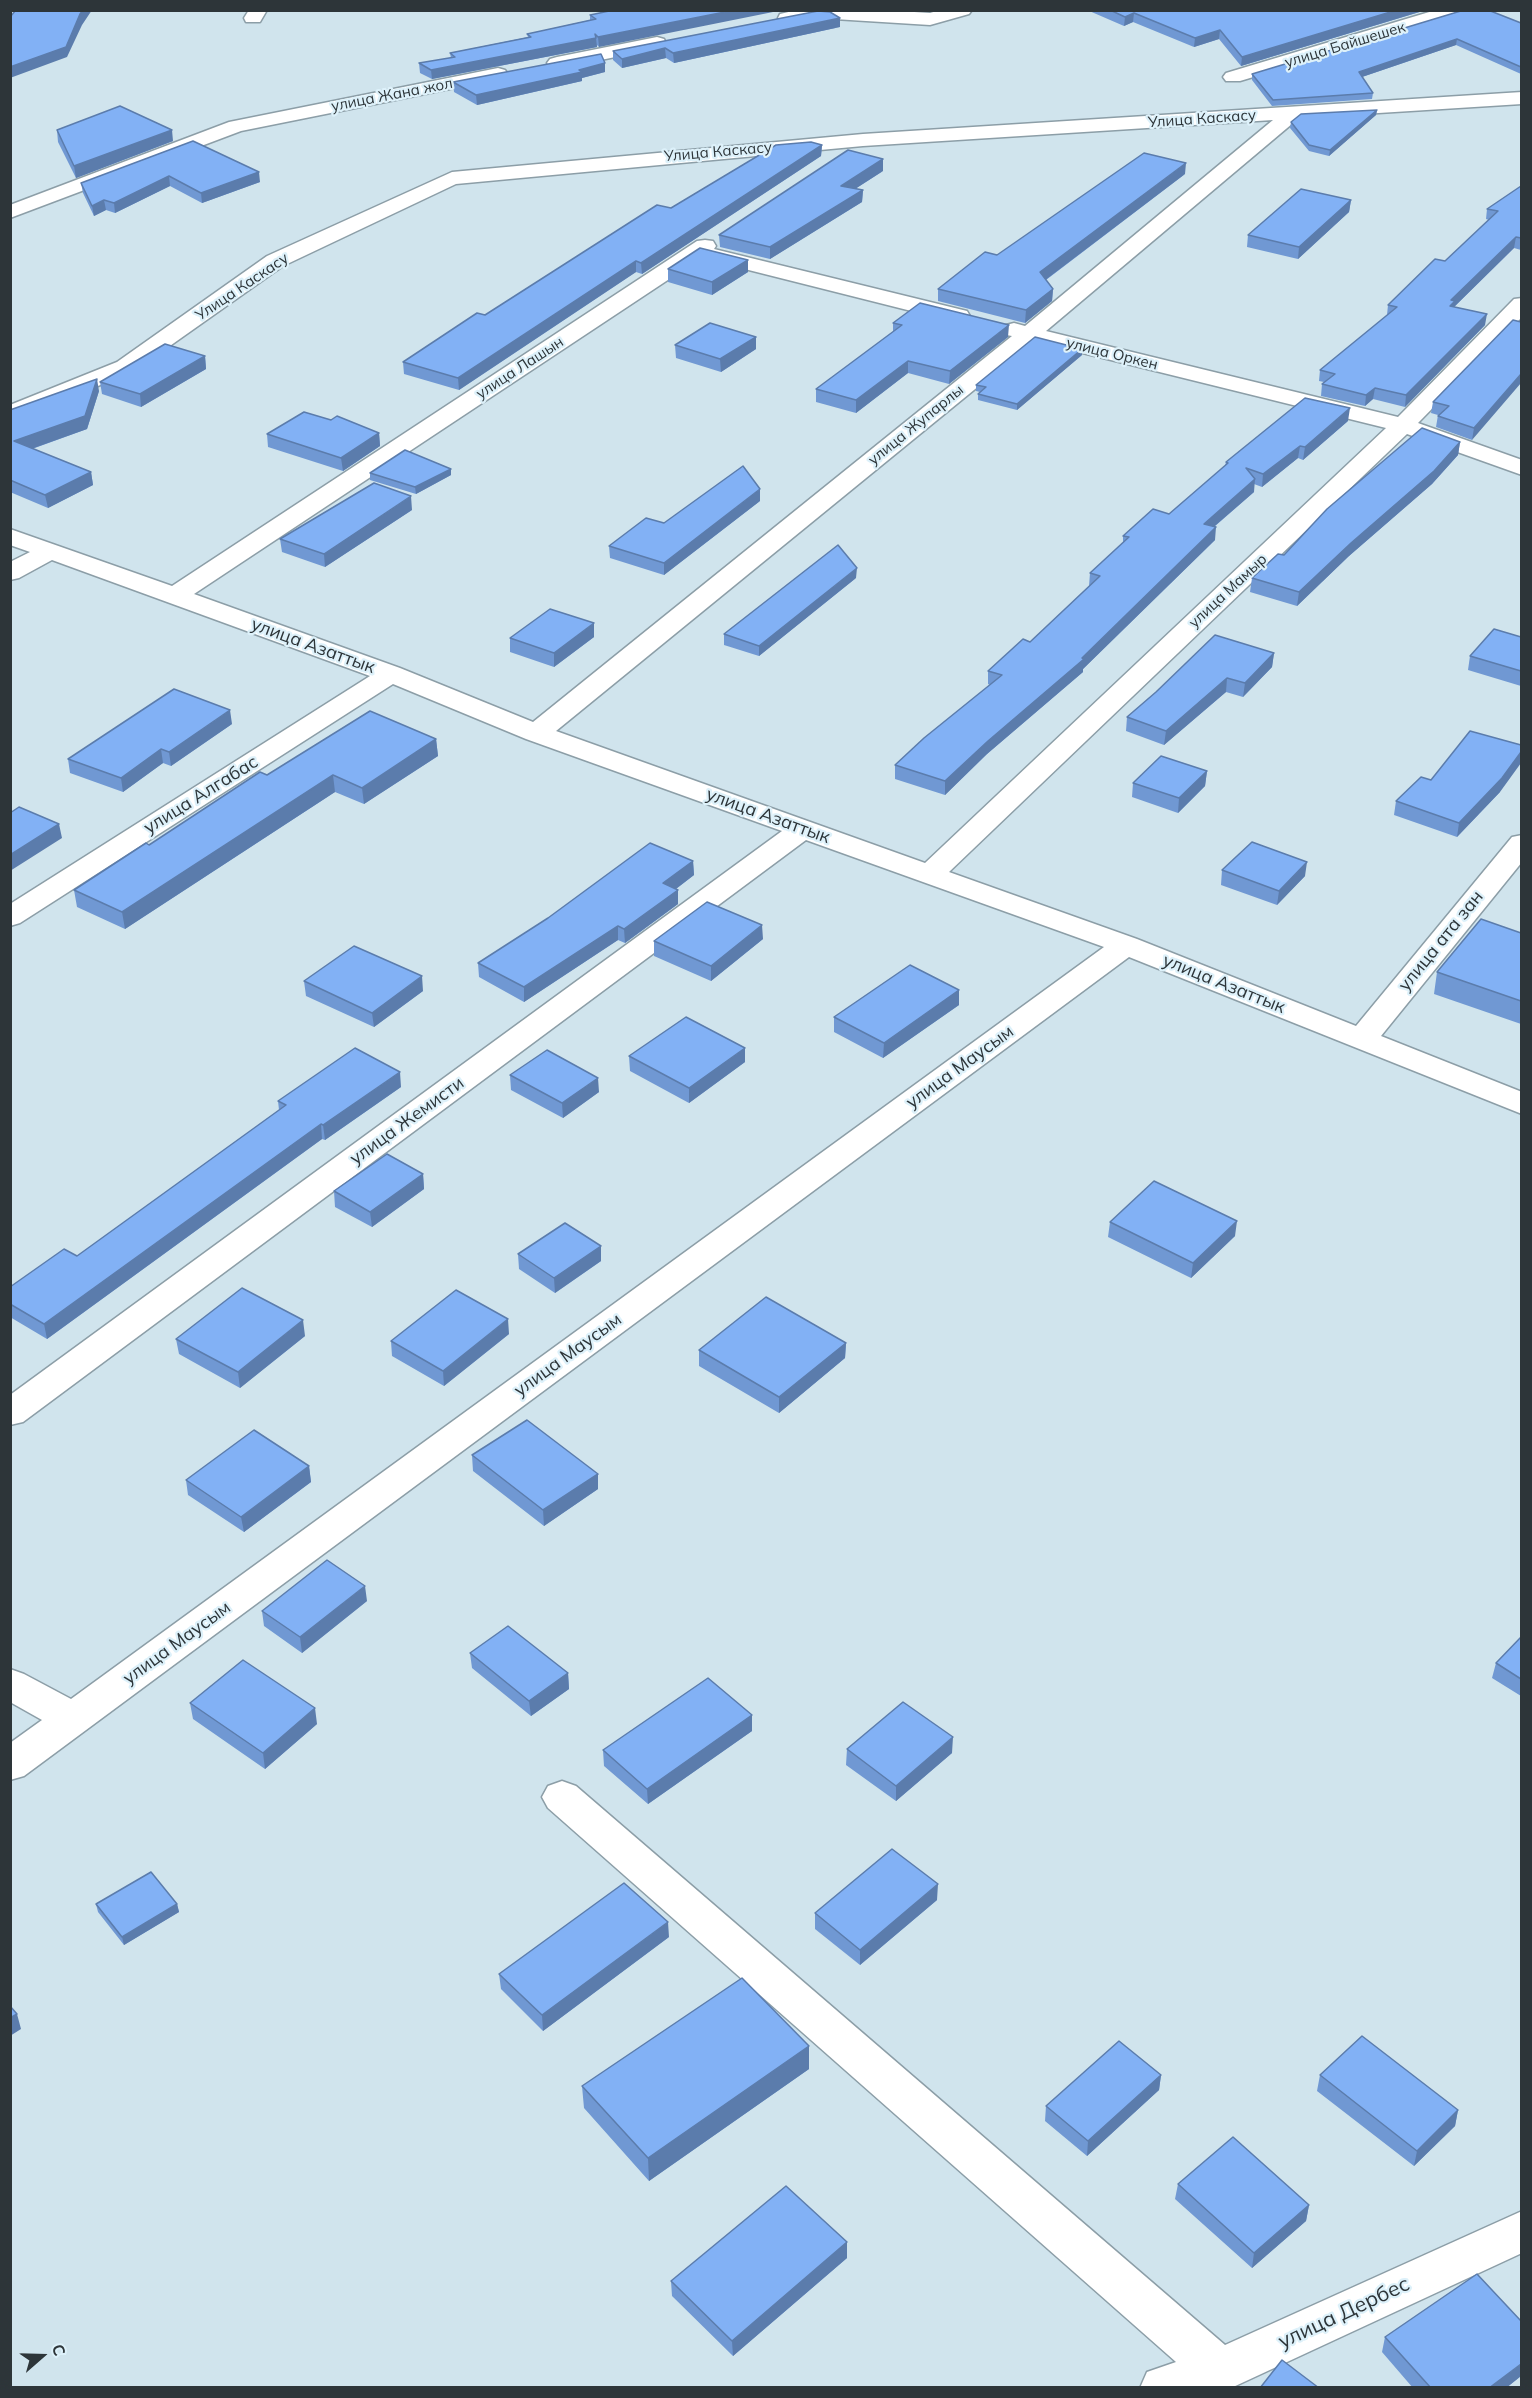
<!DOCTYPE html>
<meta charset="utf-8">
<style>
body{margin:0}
#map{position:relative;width:1532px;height:2398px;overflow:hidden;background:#d0e4ed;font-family:Mulish,sans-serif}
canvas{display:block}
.frame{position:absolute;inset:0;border:12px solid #2d3539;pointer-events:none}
.north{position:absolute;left:12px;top:2326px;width:60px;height:60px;-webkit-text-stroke:4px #ddf1fa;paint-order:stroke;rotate:70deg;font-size:16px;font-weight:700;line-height:24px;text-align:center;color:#2d3539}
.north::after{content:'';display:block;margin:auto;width:21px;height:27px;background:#2d3539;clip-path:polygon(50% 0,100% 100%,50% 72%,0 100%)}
</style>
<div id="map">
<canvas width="1532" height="2398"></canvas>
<div class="frame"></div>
<div class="north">С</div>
</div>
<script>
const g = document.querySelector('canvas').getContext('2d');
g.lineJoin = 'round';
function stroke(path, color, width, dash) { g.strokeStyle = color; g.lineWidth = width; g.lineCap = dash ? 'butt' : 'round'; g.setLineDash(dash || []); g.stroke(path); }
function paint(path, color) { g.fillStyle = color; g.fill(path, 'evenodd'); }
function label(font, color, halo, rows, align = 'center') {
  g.font = font + ' Mulish,sans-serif'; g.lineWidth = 4.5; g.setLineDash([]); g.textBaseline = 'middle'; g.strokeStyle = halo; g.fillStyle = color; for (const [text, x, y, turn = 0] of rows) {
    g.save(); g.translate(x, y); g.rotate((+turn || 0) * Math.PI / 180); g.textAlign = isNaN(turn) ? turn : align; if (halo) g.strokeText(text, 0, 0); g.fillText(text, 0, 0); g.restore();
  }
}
const street = new Path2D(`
 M249,10H267L260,22H246L244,18Z
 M797,10H883L930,13L940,10H972L969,14L930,25L818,18L787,24L780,22L778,18L780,14Z
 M1436,10H1466L1463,14L1240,81H1226L1223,77L1226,73Z
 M657,37L664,39L666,43L664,47L557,69L550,67L547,63L550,59L557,57Z
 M498,68L505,70L508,74L505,78L241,131L10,218V205L229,122Z
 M1522,92V104L1299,118L1046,331L1398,417L1514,299L1522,298V317L1418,423L1522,460V475L1407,434L949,872L1137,939L1356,1026L1512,837L1522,835V862L1381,1036L1522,1092V1114L1129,957L24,1776L10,1780V1743L42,1720L10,1702V1669L24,1674L71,1699L1104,947L806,840L23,1422L10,1425V1395L782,831L526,739L393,684L20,923L10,926V904L370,676L52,560L19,578L10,580V562L30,552L10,545V529L172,586L697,241L705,240L713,241L716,246L714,249L967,311L970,316L967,321L959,323L701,258L194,594L400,668L533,722L1012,336L1006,335L1003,330L1006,325L1014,323L1025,326L1273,120L863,146L456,184L283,266L133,372L10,421V405L117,362L267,256L452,172L863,134ZM1034,341L1386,428L925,863L556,731Z
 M562,1781L576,1786L1225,2345L1522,2211V2253L1231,2388H1140L1147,2372L1176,2362L548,1808L542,1797L548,1786Z`);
const wall = new Path2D(`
 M614,10L599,47L597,45V47L432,79L420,73L419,63L451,58L450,53L528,37L527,34L590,20V15Z
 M1087,10H1426L1241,66L1219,39L1194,47L1133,22L1124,26Z
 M1521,23V74L1456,45L1362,77L1373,93L1372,99L1272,106L1252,80V74Z
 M840,27L674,63L666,58L622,68L613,60V51Z
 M605,72L582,78V81L477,105L454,92L453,82Z
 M1377,110L1376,115L1329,156L1309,151L1290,128L1291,122Z
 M57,130L173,141L76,178L58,142Z
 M193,141L260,182L202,203L170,186L115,213L106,210L94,216L83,193L81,183Z
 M822,145L821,156L642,274L636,272L459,390L404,374L403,362L671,208Z
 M883,171L855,189L863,190L862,202L770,259L720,247L719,235Z
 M1185,174L1046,280L1053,289L1052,301L1025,323L938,301V289L997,255Z
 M1521,186V250L1514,248L1454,307L1485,325L1405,407L1373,399L1365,406L1321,396L1322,384L1324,382L1319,381L1320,370L1387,315L1388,305L1445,261L1489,220L1486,219L1487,209Z
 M1351,200L1349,212L1298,259L1247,247L1248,235Z
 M668,269L748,272L712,295L668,282Z
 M1521,322L1472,440L1436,427L1438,415L1431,413L1433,402Z
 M893,323L1008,337L949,384L908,373L856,413L816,402V389L893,332Z
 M675,345L756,349L721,372L676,358Z
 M1082,355L1017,410L978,400V394L980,392L976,391V385Z
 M205,356L206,369L141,407L102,394L100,382Z
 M99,391L87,429L32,449L91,472L93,485L48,508L10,492V410Z
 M1348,421L1303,460L1298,458L1262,487L1254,484V492L1214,527L1215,540L1083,669V672L987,754L945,795L895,779V765L990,685L988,684V671L1030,642L1089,586L1090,573L1123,543V536L1169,514L1225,466L1226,462Z
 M379,433L380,446L343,471L268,447L267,434Z
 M1460,442L1458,455L1432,484L1349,556L1297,606L1250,592L1252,578L1284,555Z
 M451,469V475L416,494L370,480V473Z
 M760,501L664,575L610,558L609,546Z
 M412,510L325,567L282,552L280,539Z
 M856,578L759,656L724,645V634Z
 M594,637L554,667L510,652V638Z
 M1521,637V686L1468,670L1470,656Z
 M1274,653L1272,667L1243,697L1226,692L1164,745L1126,731L1127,717Z
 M232,724L171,766L163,763L123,792L70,773L68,759Z
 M436,739L438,756L364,804L335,792L125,929L77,907L74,890L149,845L267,775Z
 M1207,771L1205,786L1178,813L1132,797L1133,783Z
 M1431,780L1500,792L1457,837L1394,815L1396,801Z
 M693,861L694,875L676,889L678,904L625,943L618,940L524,1002L479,977L478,963Z
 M1222,870L1305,876L1277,905L1221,885Z
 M1521,933V1024L1434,994L1437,972Z
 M763,939L711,981L654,956V941Z
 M304,981L423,991L374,1027L306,996Z
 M959,990V1005L883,1058L834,1032V1017Z
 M629,1056L745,1062L689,1103L630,1071Z
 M510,1075L599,1092L563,1118L511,1090Z
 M401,1087L325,1140L322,1139L47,1339L10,1317V1287L77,1256L279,1110L278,1101Z
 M423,1174L424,1189L372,1227L335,1207L334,1191Z
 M1110,1222L1235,1236L1191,1278L1108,1237Z
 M601,1246V1261L555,1293L519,1269L518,1254Z
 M509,1334L444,1386L392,1356L391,1341Z
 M305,1336L240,1388L179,1354L176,1339Z
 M846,1343L845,1358L779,1413L699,1366V1350Z
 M472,1455L598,1489L544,1526L473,1471Z
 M309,1466L311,1482L244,1532L188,1495L186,1480Z
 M367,1601L302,1653L264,1626L262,1611Z
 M1521,1637V1696L1492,1678L1496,1663Z
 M470,1653L568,1673L569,1689L531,1716L472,1668Z
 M190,1703L317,1724L265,1769L193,1719Z
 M752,1715V1731L648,1804L604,1766L603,1750Z
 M847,1749L952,1753L896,1801L846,1765Z
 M937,1900L860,1965L815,1929V1913Z
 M96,1904H177L179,1912L124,1945L98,1912Z
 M669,1937L543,2031L501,1989L499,1974Z
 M809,2046V2069L649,2181L584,2108L582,2086Z
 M1161,2075L1159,2090L1087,2156L1045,2121L1046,2106Z
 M1320,2075L1458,2110L1455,2126L1414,2166L1317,2091Z
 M1178,2184L1309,2205L1306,2221L1252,2268L1175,2199Z
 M847,2242V2258L733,2356L672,2296L671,2281Z
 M1385,2337L1521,2376L1506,2388H1413L1382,2352Z`);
const shadedWall = new Path2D(`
 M83,10H92L82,25L67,57L10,78V67L80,14Z
 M735,10H783L599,47L598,37Z
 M1397,10H1426L1241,66L1242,57Z
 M1134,13L1133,22L1124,26L1125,17Z
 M840,18V27L674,63L673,53Z
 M1220,30L1219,39L1194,47L1195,38Z
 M596,38L597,47L432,79L431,70Z
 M1457,39L1456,45L1359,78V72Z
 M665,48L666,58L622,68V59Z
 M605,63V72L582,78V81L477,105L476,95Z
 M1377,110L1376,115L1329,156L1330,150Z
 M172,130L173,141L76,178L74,166Z
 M822,145L821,156L642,274L641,263Z
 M883,159V171L841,198V186Z
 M1186,163L1185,174L1040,284V272Z
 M259,172L260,182L202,203L201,193Z
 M169,176L170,186L115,213L114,203Z
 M863,190L862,202L770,259V247Z
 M104,200L106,210L94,216L92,206Z
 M1351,200L1349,212L1298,259L1299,247Z
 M1516,237L1514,248L1454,307L1449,317L1451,300Z
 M748,260V272L712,295V282Z
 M636,261V272L459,390L458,378Z
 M1053,289L1052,301L1025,323L1026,310Z
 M1487,314L1485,325L1405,407L1406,395Z
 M1009,325L1008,337L949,384L950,371Z
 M756,337V349L721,372L720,359Z
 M1082,349V355L1017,410V404Z
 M205,356L206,369L141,407L140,394Z
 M908,361V373L856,413V400Z
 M1521,374V383L1472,440L1474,428Z
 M97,379L99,391L87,429L17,454L14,441Z
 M1375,388L1373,399L1365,406L1366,395Z
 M1350,408L1348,421L1303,460L1305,447Z
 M379,433L380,446L343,471L341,458Z
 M1460,442L1458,455L1432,484L1349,556L1297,606L1299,592L1351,543Z
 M1300,446L1298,458L1262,487L1263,474Z
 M451,469V475L416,494L415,487Z
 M91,472L93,485L48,508L45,495Z
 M1255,479L1254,492L1202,537L1204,524Z
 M760,489V501L664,575V563Z
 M411,496L412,510L325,567L324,554Z
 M1216,527L1215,540L1083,669V672L987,754L945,795V781L988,741L1082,658Z
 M857,568L856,578L759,656V646Z
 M594,623V637L554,667V653Z
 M1274,653L1272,667L1243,697L1245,683Z
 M1227,678L1226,692L1164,745L1166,731Z
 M230,710L232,724L171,766L169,752Z
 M436,739L438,756L364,804L362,788Z
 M161,749L163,763L123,792L121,778Z
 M1521,752V763L1500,792L1457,837L1459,823Z
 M1207,771L1205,786L1178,813L1179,798Z
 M333,775L335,792L125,929L122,912Z
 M59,824L62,838L10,871V855Z
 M693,861L694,875L664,898L663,883Z
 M1307,862L1305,876L1277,905L1279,891Z
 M678,890V904L625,943L624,929Z
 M762,925L763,939L711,981V966Z
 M618,926V940L524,1002V987Z
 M422,976L423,991L374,1027L372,1013Z
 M959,990V1005L883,1058L884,1043Z
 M745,1048V1062L689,1103V1088Z
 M400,1072L401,1087L325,1140L323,1125Z
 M598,1078L599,1092L563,1118L562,1103Z
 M321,1124L322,1139L47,1339L44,1324Z
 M423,1174L424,1189L372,1227L370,1212Z
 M1237,1221L1235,1236L1191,1278L1193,1263Z
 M601,1246V1261L555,1293L554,1278Z
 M508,1319L509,1334L444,1386L443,1371Z
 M303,1320L305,1336L240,1388L238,1372Z
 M846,1343L845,1358L779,1413V1397Z
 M309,1466L311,1482L244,1532L241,1517Z
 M598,1474V1489L544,1526L543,1510Z
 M365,1586L367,1601L302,1653L300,1637Z
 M568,1673L569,1689L531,1716L529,1701Z
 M315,1708L317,1724L265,1769L263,1753Z
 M752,1715V1731L648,1804L647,1789Z
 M953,1737L952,1753L896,1801V1786Z
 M938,1884L937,1900L860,1965V1950Z
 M177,1904L179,1912L124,1945L122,1937Z
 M668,1922L669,1937L543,2031L542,2015Z
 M17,2014L21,2029L10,2036V2018Z
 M809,2046V2069L649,2181L648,2158Z
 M1161,2075L1159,2090L1087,2156L1088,2141Z
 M1458,2110L1455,2126L1414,2166L1417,2151Z
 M1309,2205L1306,2221L1252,2268L1254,2253Z
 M847,2242V2258L733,2356L732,2341Z
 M1521,2364V2376L1506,2388H1489Z`);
const building = new Path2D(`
 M16,10H83L80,14L66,47L10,67V17Z
 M614,10H735L598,37L595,34L596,38L431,70L419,63L455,57L450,53L531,37L527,34L596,19L590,15Z
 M1110,10H1397L1242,57L1220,30L1195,38L1134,13L1125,17Z
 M1464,10H1488L1521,23V67L1457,39L1359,72L1373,93L1273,100L1252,74Z
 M818,11L830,12L840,18L673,53L665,48L622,59L613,51Z
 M601,54L605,63L579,70L582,72L476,95L453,82Z
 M120,106L172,130L74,166L57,130Z
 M1377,110L1330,150L1309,145L1291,122L1301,114Z
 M193,141L259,172L201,193L169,176L114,203L104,200L92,206L81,183Z
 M811,142L822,145L641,263L636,261L458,378L403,362L477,313L485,315L657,205L671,208L776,145Z
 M848,150L883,159L841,186L863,190L770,247L719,235Z
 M1144,153L1186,163L1040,272L1053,289L1026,310L938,289L985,252L997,255Z
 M1521,186V238L1516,237L1451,300L1455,301L1450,306L1487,314L1406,395L1375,388L1366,395L1322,384L1335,374L1320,370L1397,307L1388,305L1435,259L1445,261L1498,211L1487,209Z
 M1301,189L1351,200L1299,247L1248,235Z
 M700,248L748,260L712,282L668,269Z
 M920,303L1009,325L950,371L908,361L856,400L816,389L902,325L893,323Z
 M1513,320L1521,322V374L1474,428L1438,416L1449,406L1433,402Z
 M710,323L756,337L720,359L675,345Z
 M1035,337L1082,349L1017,404L978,394L986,387L976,385Z
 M165,344L205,356L140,394L100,382Z
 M97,379L85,416L14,441L91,472L45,495L10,480V410Z
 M1305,398L1350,408L1305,447L1300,446L1263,474L1246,468L1255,479L1204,524L1216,527L1082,658L1084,659L988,741L945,781L895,765L924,738L1002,675L988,671L1023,639L1030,642L1100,576L1090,573L1129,537L1123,536L1153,509L1169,514L1228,463L1226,462Z
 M304,412L331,420L337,416L379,433L341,458L267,434Z
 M1422,428L1460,442L1434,471L1351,543L1299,592L1252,578L1278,554L1284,555L1327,509Z
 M405,450L451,469L415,487L370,473Z
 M743,466L760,489L664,563L609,546L646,518L664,523Z
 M374,483L411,496L324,554L280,539Z
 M838,545L857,568L759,646L724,634Z
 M550,609L594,623L554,653L510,638Z
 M1494,629L1521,637V671L1470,656Z
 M1215,635L1274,653L1245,683L1227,678L1166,731L1127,717L1156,692Z
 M174,689L230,710L169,752L161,749L121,778L68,759Z
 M370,711L436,739L362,788L333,775L122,912L74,890L146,843L149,845L260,772L267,775Z
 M1470,731L1521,745V752L1502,778L1459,823L1396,801L1421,777L1431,780Z
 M1161,756L1207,771L1179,798L1133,783Z
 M19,807L59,824L10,855V813Z
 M1252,842L1307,862L1279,891L1222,870Z
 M650,843L693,861L663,883L678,890L624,929L618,926L524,987L478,963L548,918Z
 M707,902L762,925L711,966L654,941Z
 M1481,919L1521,933V1001L1437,972Z
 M354,946L422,976L372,1013L304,981Z
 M910,965L959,990L884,1043L834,1017Z
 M686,1017L745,1048L689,1088L629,1056Z
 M355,1048L400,1072L323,1125L321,1124L44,1324L10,1304V1287L64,1249L77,1256L286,1105L278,1101Z
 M547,1050L598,1078L562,1103L510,1075Z
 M387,1154L423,1174L370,1212L334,1191Z
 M1154,1181L1237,1221L1193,1263L1110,1222Z
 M565,1223L601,1246L554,1278L518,1254Z
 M242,1288L303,1320L238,1372L176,1339Z
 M456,1290L508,1319L443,1371L391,1341Z
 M766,1297L846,1343L779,1397L699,1350Z
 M527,1420L598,1474L543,1510L472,1455Z
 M254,1430L309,1466L241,1517L186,1480Z
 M327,1560L365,1586L300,1637L262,1611Z
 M508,1626L568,1673L529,1701L470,1653Z
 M1521,1637V1679L1496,1663Z
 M243,1660L315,1708L263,1753L190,1703Z
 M708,1678L752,1715L647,1789L603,1750Z
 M903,1702L953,1737L896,1786L847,1749Z
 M892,1849L938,1884L860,1950L815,1913Z
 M151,1872L177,1904L122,1937L96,1904Z
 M624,1883L668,1922L542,2015L499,1974Z
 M742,1978L809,2046L648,2158L582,2086Z
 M10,2006L17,2014L10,2018Z
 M1362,2036L1458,2110L1417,2151L1320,2075Z
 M1119,2041L1161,2075L1088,2141L1046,2106Z
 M1233,2137L1309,2205L1254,2253L1178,2184Z
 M786,2186L847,2242L732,2341L671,2281Z
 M1477,2274L1521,2321V2364L1489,2388H1431L1385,2337Z
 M1282,2360L1319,2388H1260Z`);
const farStreetnames = [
 ["улица Байшешек",1345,45,-17],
 ["улица Жана жол",392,95,-11],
 ["Улица Каскасу",1202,119,-4],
 ["Улица Каскасу",718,152,-5],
 ["Улица Каскасу",242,287,-34],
 ["улица Оркен",1112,354,14],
 ["улица Лашын",520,368,-33],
 ["улица Жупарлы",916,425,-39],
 ["улица Мамыр",1228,591,-43]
];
const streetNames = [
 ["улица Азаттык",313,646,20],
 ["улица Алгабас",201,795,-32],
 ["улица Азаттык",768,816,20],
 ["улица ата зан",1441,941,-51],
 ["улица Азаттык",1224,984,22],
 ["улица Маусым",960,1067,-36],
 ["улица Жемисти",407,1121,-36],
 ["улица Маусым",568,1355,-36],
 ["улица Маусым",177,1643,-36]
];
const nearStreetnames = [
 ["улица Дербес",1344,2313,-25]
];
stroke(street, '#8c9ea7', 3);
paint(street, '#fff');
paint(wall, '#7098d3');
paint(shadedWall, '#5b7cac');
paint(building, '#82b1f5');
stroke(building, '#5b7cac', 1.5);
label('15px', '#2d3539', '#ddf1fa', farStreetnames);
label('18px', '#2d3539', '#ddf1fa', streetNames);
label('21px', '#2d3539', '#ddf1fa', nearStreetnames);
</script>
